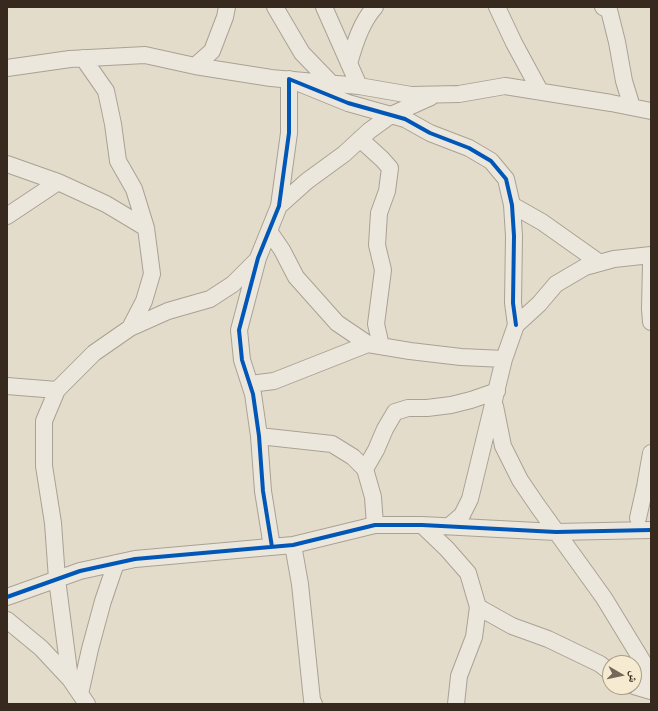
<!DOCTYPE html>
<meta charset="utf-8">
<style>
body{margin:0}
#map{position:relative;width:658px;height:711px;overflow:hidden;background:#e4dcca;font-family:Bitter,"Noto Naskh Arabic",serif}
canvas{display:block}
.frame{position:absolute;inset:0;border:8px solid #37291d;pointer-events:none}
.north{position:absolute;left:602px;top:655px;width:40px;height:40px;box-sizing:border-box;background:#f6ead0;border:1px solid #aa9d88;border-radius:50%;rotate:99deg;font-size:11px;font-weight:700;line-height:16px;text-align:center;color:#37291d}
.north::after{content:'';display:block;margin:auto;width:14px;height:18px;background:#74685a;clip-path:polygon(50% 0,100% 100%,50% 72%,0 100%)}
</style>
<div id="map">
<canvas width="658" height="711"></canvas>
<div class="frame"></div>
<div class="north">ش</div>
</div>
<script>
const g = document.querySelector('canvas').getContext('2d');
g.lineJoin = 'round';
function stroke(path, color, width, dash) { g.strokeStyle = color; g.lineWidth = width; g.lineCap = dash ? 'butt' : 'round'; g.setLineDash(dash || []); g.stroke(path); }
const minor = new Path2D(`
 M275,7L302,53L331,83
 M324,7L359,86
 M497,7L514,43L540,91
 M603,7L609,10L617,42L624,81L632,107
 M83,58L106,91L113,124L118,161L134,189L146,228L152,274L144,301L130,328
 M349,64C354,45 361,22 375,7
 M195,66L212,51L225,17L227,7
 M7,68L70,59L145,55L195,66L271,78L359,86L411,95L459,94L505,86L611,103L651,111
 M360,139L382,159L390,168L387,191L379,213L377,245L383,270L376,324L381,346
 M7,164L58,182L106,204L146,228
 M512,205L542,222L600,263
 M279,206L307,181L344,154L369,131L391,115L431,97
 M7,216L58,182
 M269,231L282,250L296,277L337,323L368,344L410,351L461,357L504,359
 M651,264L650,309L651,322
 M250,384L274,381L368,344
 M7,386L57,390
 M495,406L503,446L520,480L537,505L604,598L643,662L651,682
 M259,436L332,444L353,457L365,469L373,497L375,525
 M365,469L376,450L385,429L395,412L408,408H427L451,405L471,400L497,391
 M638,518L645,487L651,453
 M422,525L447,549L468,573L478,607L474,637L459,676L456,704
 M449,526L462,515L470,499L504,359L516,325L539,304L556,284L585,267L614,259L651,255
 M293,545L300,584L312,700L314,704
 M272,547L263,491L259,436L253,394L242,360L239,330L258,258L279,206L289,133V79L348,103L405,119L430,133L469,148L491,161L506,179L512,205L514,236L513,303L516,325
 M7,597L80,571L135,559L293,545L375,525H422L556,532L651,530
 M478,607L512,626L548,639L600,664L610,672
 M7,620L41,648L70,679L87,704
 M70,679L57,579L53,523L44,466V421L57,390L94,353L130,328L168,311L210,299L233,284L257,260
 M634,686L651,691
 M80,694L90,649L103,601L116,563`);
const cycleway = new Path2D(`
 M272,547L263,491L259,436L253,394L242,360L239,330L258,258L279,206L289,133V79L348,103L405,119L430,133L469,148L491,161L506,179L512,205L514,236L513,303L516,325
 M7,597L80,571L135,559L293,545L375,525H422L556,532L651,530`);
stroke(minor, '#a9a194', 18);
stroke(minor, '#ece7dd', 16);
stroke(cycleway, '#0057b8', 4);
</script>
